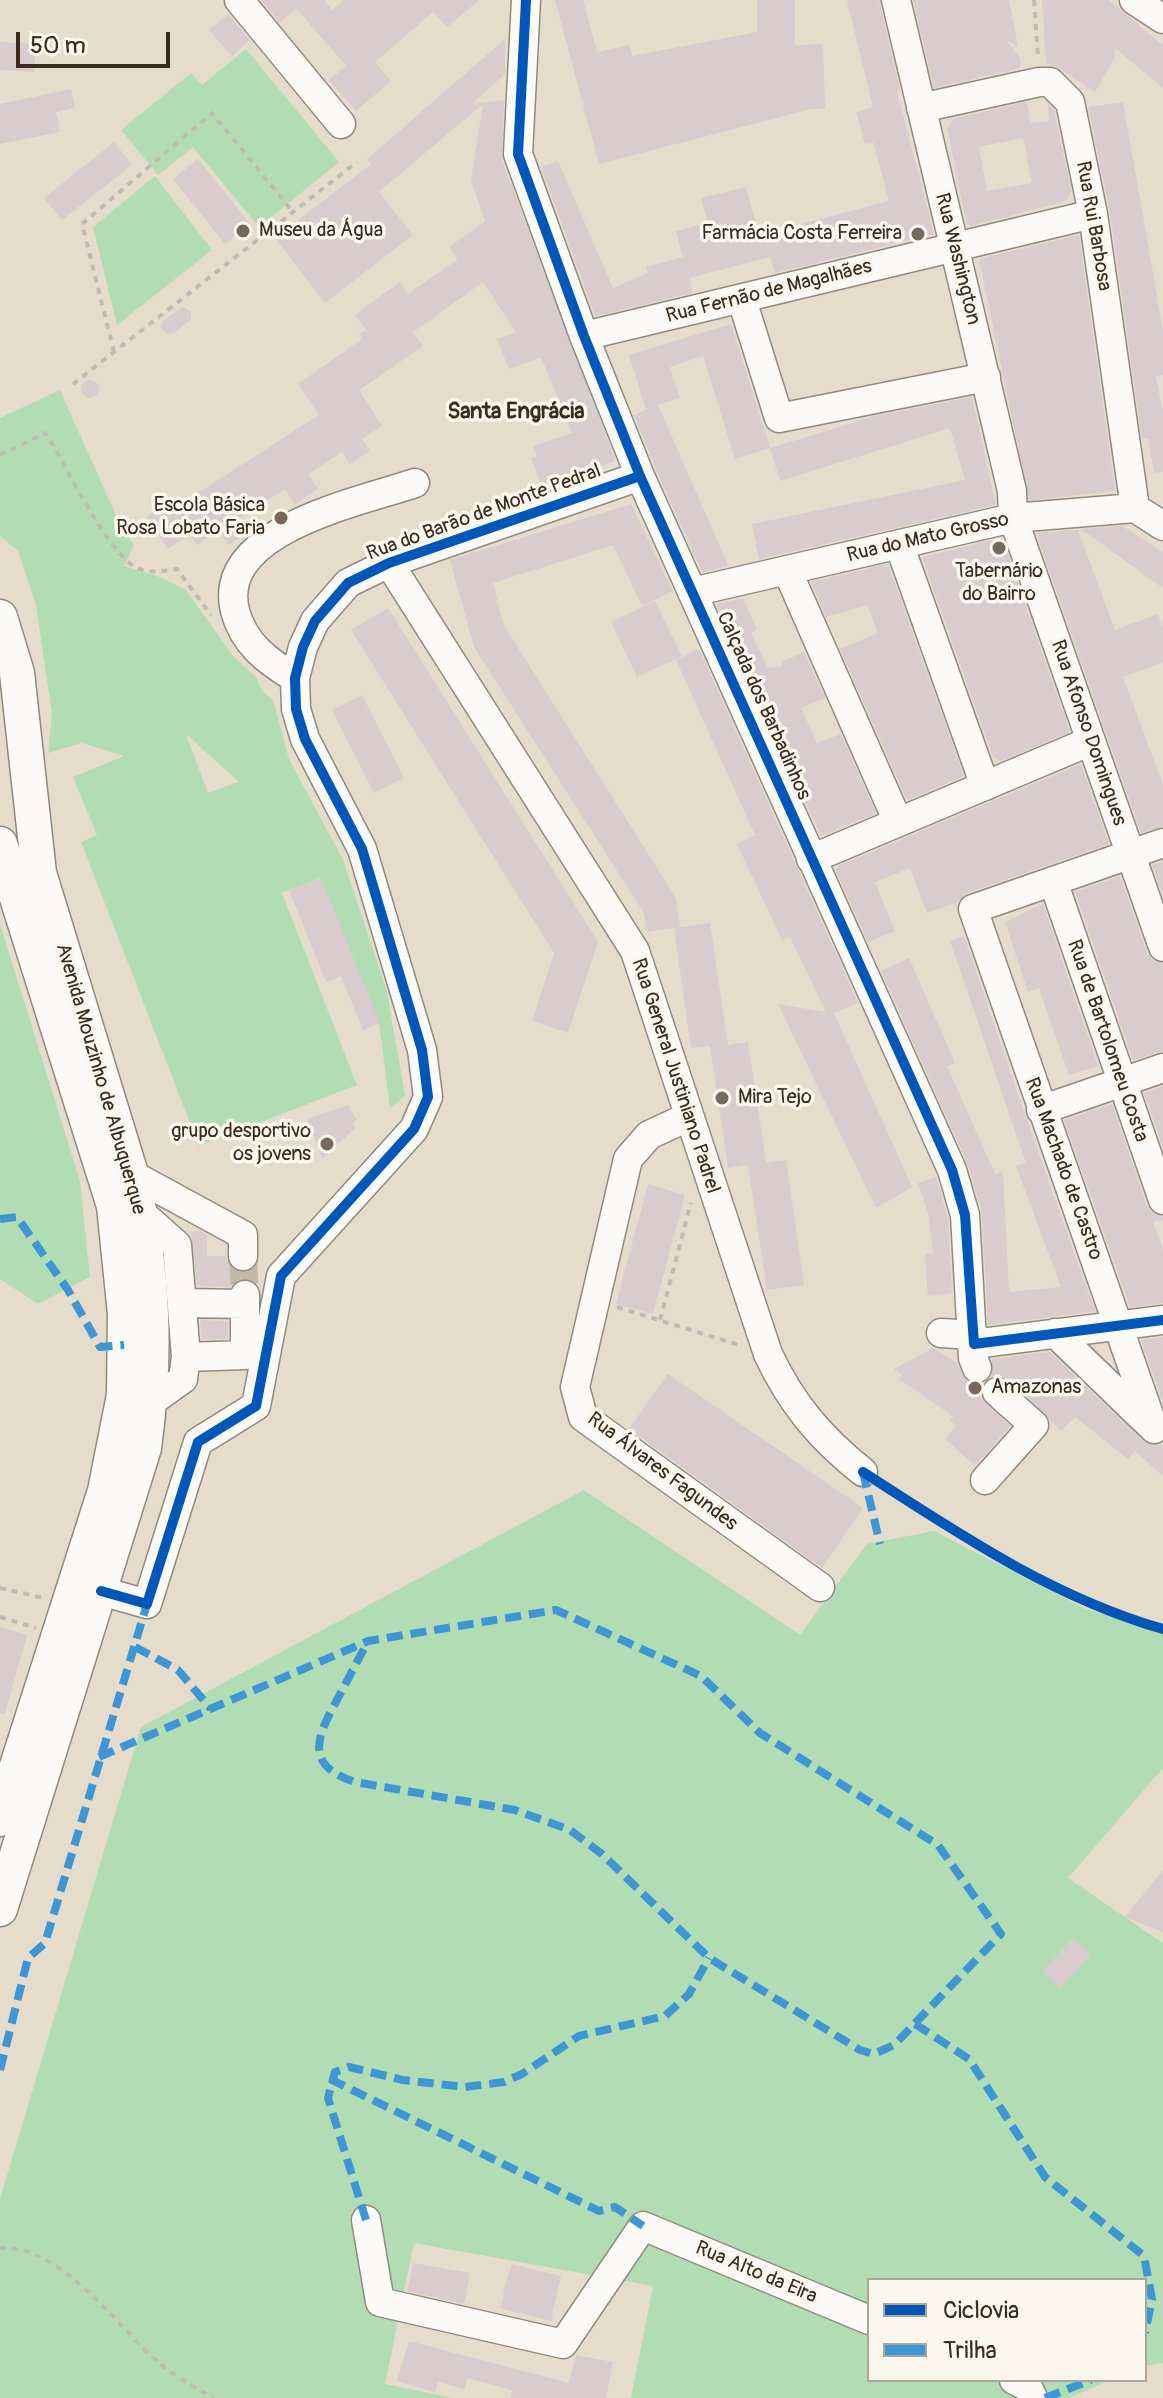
<!DOCTYPE html>
<meta charset="utf-8">
<style>
body{margin:0}
#map{position:relative;width:1163px;height:2398px;overflow:hidden;background:#e6dccc;font-family:Pangolin,sans-serif}
canvas{display:block}
.legend{position:absolute;left:867px;top:2278px;width:280px;height:104px;box-sizing:border-box;background:#fbf7ec;border:2px solid #aea59a;margin:0;padding:10px 14px;list-style:none;font-size:24px;color:#3b2a1e}
.legend li{display:flex;align-items:center;gap:16px;height:40px}
.legend b{width:40px;border:2px solid #aea59a}
.scale{position:absolute;left:16px;top:32px;width:154px;height:36px;box-sizing:border-box;border:4px solid #3b2a1e;border-top:0;padding-left:10px;font-size:24px;line-height:28px;white-space:nowrap;color:#3b2a1e;-webkit-text-stroke:6px #fbf7ec;paint-order:stroke}
</style>
<div id="map">
<canvas width="1163" height="2398"></canvas>
<ul class="legend">
<li><b style="height:10px;background:#0057b8"></b>Ciclovia</li>
<li><b style="height:10px;background:#3e96d5"></b>Trilha</li>
</ul>
<div class="scale">50 m</div>
</div>
<script>
const g = document.querySelector('canvas').getContext('2d');
g.lineJoin = 'round';
function paint(path, color) { g.fillStyle = color; g.fill(path, 'evenodd'); }
function stroke(path, color, width, dash) { g.strokeStyle = color; g.lineWidth = width; g.lineCap = dash ? 'butt' : 'round'; g.setLineDash(dash || []); g.stroke(path); }
function label(font, color, halo, rows, align = 'center') {
  g.font = font + ' Pangolin,sans-serif'; g.lineWidth = 7; g.setLineDash([]); g.textBaseline = 'middle'; g.strokeStyle = halo; g.fillStyle = color; for (const [text, x, y, turn = 0] of rows) {
    g.save(); g.translate(x, y); g.rotate((+turn || 0) * Math.PI / 180); g.textAlign = isNaN(turn) ? turn : align; if (halo) g.strokeText(text, 0, 0); g.fillText(text, 0, 0); g.restore();
  }
}
const green = new Path2D(`
 M246,49L339,162L259,227L193,147L158,175L121,130L191,73L202,85Z
 M155,176L212,250L117,325L93,227Z
 M60,390L120,524L134,546L124,566L160,577L186,590L233,656L256,677L262,691L273,700L289,759L343,860L387,992L405,1096L390,1108L379,1023L320,878L282,893L357,1085L199,1146L81,842L97,835L73,777L124,756L82,743L48,753L52,714L36,605L18,551L0,536V418ZM186,734L238,781V782L208,793Z
 M0,924L80,1181L90,1277L38,1304L0,1279Z
 M584,1490L800,1635L867,1544L934,1531L1084,1608L1163,1632V1768L1068,1878L1163,1943V2363L1145,2366V2280H869V2380H1110L1069,2398H631L653,2286L414,2243L385,2384L453,2398H0V2199L141,1727Z`);
const building = new Path2D(`
 M261,0H324L332,10L344,0H479L447,27L433,12L375,62L391,81L356,111L329,80L346,66L296,8L280,23Z
 M555,0H583L597,52L630,45L632,56L757,32V0H795V45L823,44L825,109H811L599,164Z
 M847,0H879L900,90L897,91L934,234L775,273L770,257L689,278L692,293L595,316L541,167L558,161L613,288L648,273L646,267L683,257L676,231L708,223L701,198L746,187L759,235L889,201L873,142L865,144L856,112L873,107Z
 M913,0H1009L1018,47L1006,40L1020,58L1021,68L934,88Z
 M1042,0H1108L1163,45V88L1114,47L1115,57L1095,92L1057,67L1046,63Z
 M228,14L250,40L232,56L209,30Z
 M505,39V74L472,104L504,100L502,160L615,459L613,462L542,487L531,458L537,456L533,446L572,433L541,357L509,369L497,339L516,332L483,282L413,332L423,346L359,390L382,426L362,439L370,451L350,464L342,452L308,474L318,489L295,504L285,489L238,519L247,533L228,545L219,531L197,545L190,534L168,549L147,516L168,502L173,509L319,415L298,384L362,339L359,334L366,330L355,315L400,282L408,294L458,259L449,247L485,221L471,180L483,104L379,192L413,235L325,303L275,238L371,164L367,159Z
 M0,42L36,44L34,72L0,70Z
 M71,89L75,108L56,112L60,132L0,144V104Z
 M1027,102L1031,123L1049,121L1048,104L1054,110L1071,190L1067,201L970,226L966,222L947,128L955,118ZM1023,138L1032,183L987,191L979,147Z
 M1123,102L1163,330V375L1156,376L1163,414V472L1154,473L1148,438L1142,439L1110,212L1088,107Z
 M114,142L132,165L62,220L44,198Z
 M198,159L250,224L225,244L173,179Z
 M1079,235L1115,491L1029,500L979,259Z
 M182,307L191,311V320L174,333L166,334L161,327L163,321Z
 M731,324L770,448L735,459L703,356L670,367L680,398L646,409L629,355Z
 M81 389a9 9 0 1 1 18 0a9 9 0 1 1-18 0Z
 M972,397L996,505L759,559L752,524L965,480L950,428L780,481L770,448L875,416Z
 M658,405L728,565L724,567L702,572L656,469L634,415Z
 M631,504L673,591L642,606L613,545L493,583L503,624L676,898L680,927L647,932L644,913L474,647L450,560Z
 M1122,526L1163,552V588L1081,529Z
 M1078,530L1115,630L1158,614L1163,629V662L1123,677L1163,785V826L1141,833L1039,542L1038,533Z
 M1002,538L1070,732L1001,761L993,757L922,557Z
 M888,564L964,776L907,800L840,649L878,633L867,605L826,617L811,582Z
 M743,598L757,630L751,633L768,668L783,666L782,662L804,652L825,698L801,708L817,743L841,734L876,813L821,836L716,604Z
 M655,601L682,656L637,677L611,622Z
 M388,608L598,942L568,1033L532,1021L554,953L351,630Z
 M699,649L858,1003L834,1013L912,1187L876,1208L778,1004L826,1012L790,937L782,940L737,844L755,835L676,660Z
 M362,695L404,778L374,793L332,710Z
 M1081,764L1109,844L967,893L958,902L927,913L910,868L875,882L895,931L868,942L836,871L838,866Z
 M1163,861V896L1152,865Z
 M1120,876L1147,953L1153,960L1163,964V1051L1133,1060L1075,892Z
 M321,878L380,1023L363,1030L341,976L326,982L289,890Z
 M1043,904L1098,1066L1069,1075L1039,988L1028,992L1005,922Z
 M710,923L728,1045L748,1042L766,1163L786,1160L804,1285L767,1290L748,1165L728,1168L710,1046L691,1048L674,928Z
 M964,936L1025,1115L1095,1311L988,1325L982,1214L968,1165L881,971L909,958L955,1063L947,1066L995,1174L1003,1171L1009,1292L1061,1287L1016,1166L1026,1163L950,941Z
 M1163,1086V1148L1144,1093Z
 M1112,1104L1147,1206L1152,1213L1163,1217V1220L1153,1222L1163,1250V1303L1130,1307L1064,1120Z
 M348,1105L357,1120L353,1123L355,1128L322,1159L307,1119Z
 M936,1177L948,1218L952,1293L928,1296L925,1254L933,1253L928,1213L918,1183Z
 M648,1184L685,1195L653,1314L616,1304Z
 M201,1231L207,1235V1256H226L235,1271L253,1269V1280H237L230,1287L197,1286L191,1232Z
 M200,1320L228,1321V1339H202Z
 M1163,1337V1403L1141,1340Z
 M933,1348L957,1362L967,1382L983,1384L981,1398L1010,1426L975,1466L945,1439L956,1426L950,1420L953,1416L899,1379L902,1375L894,1369Z
 M1050,1352L1144,1442L1163,1446V1476L1135,1451L1128,1459L1075,1417L1061,1431L1008,1379L992,1376V1359Z
 M668,1374L863,1508L822,1568L629,1429Z
 M0,1627L27,1635L5,1714L0,1713Z
 M1163,1870V1932L1125,1917Z
 M1073,1938L1091,1955L1060,1988L1042,1971Z
 M413,2263L470,2273L464,2304L407,2291Z
 M511,2264L561,2276L551,2321L500,2308Z
 M409,2341L569,2383L576,2355L613,2362L606,2398H510L512,2390L467,2378L465,2389L438,2382L435,2392L397,2381Z`);
const minorTunnel = new Path2D(`
 M243,1256L245,1295`);
const path = new Path2D(`
 M1034,0L1038,57
 M114,352L82,224L212,113L293,212
 M73,384L357,162
 M0,455L46,433C64,463 107,551 135,567C148,574 163,571 177,569L211,615
 M617,1307L739,1345
 M660,1320L691,1203
 M0,1588L44,1598
 M0,1617L36,1628
 M0,2248C61,2245 115,2324 157,2361C174,2376 194,2387 214,2398`);
const minor = new Path2D(`
 M239,0L341,124
 M526,0L518,154L584,336L640,476L952,1170L965,1215L973,1358L977,1368
 M896,0L1012,491L1013,518L1163,947
 M1134,0L1163,19
 M921,108L1039,82H1050L1070,102L1093,214L1135,508
 M742,300L779,418L986,377
 M584,336L1093,214
 M899,544L985,786
 M389,563L635,951L768,1354C791,1403 820,1438 863,1472
 M787,570L898,822
 M692,592L1013,518L1135,508L1163,526
 M295,678C267,661 244,644 235,611C215,530 360,502 415,483
 M811,859L1091,741
 M1053,881L1163,1200
 M1041,1110L1163,1068
 M688,1117L649,1135L628,1159L575,1387L583,1417L820,1587
 M131,1174L243,1235V1256
 M140,1212L177,1245L186,1357L183,1379L151,1402
 M183,1303L245,1304
 M941,1333L974,1335
 M1055,1333L1149,1424
 M974,1344L1163,1320
 M186,1357L245,1355V1295
 M1154,1429L973,909L1163,843
 M985,1480L1034,1425L997,1392
 M101,1591L147,1604L198,1442L256,1406L281,1276L414,1129L428,1097L422,1050L362,849L305,739L296,709L295,678L303,647L315,621L348,583L389,563L640,476
 M366,2220L380,2302L563,2344L643,2226L869,2320
 M1014,2380L1028,2387L1033,2398`);
const major = new Path2D(`
 M0,617L17,673L39,873L131,1174C154,1265 157,1355 144,1448L0,1909
 M0,844L114,1206L125,1314L124,1395L105,1491L0,1819`);
const quiet = new Path2D(`
 M0,1219L17,1217L68,1290L100,1347L124,1345
 M863,1472L880,1544
 M135,1647L178,1670L211,1709
 M99,1757L368,1641L556,1610L701,1676L760,1733L938,1845L1001,1934L894,2045L874,2054L860,2050L709,1958L602,1854L570,1830L515,1810L355,1782C302,1765 318,1735 338,1698C348,1679 358,1660 368,1641
 M915,2024L969,2059L1045,2177L1144,2256L1152,2299L1145,2333
 M0,2070L28,1958L45,1943L147,1604
 M330,2079L599,2211L615,2207L643,2226
 M366,2220L328,2098L335,2072L349,2067L403,2080L465,2087L504,2082L522,2074L579,2036L665,2016L689,1994L709,1958
 M1045,2398L1091,2380`);
const cycleway = new Path2D(`
 M526,0L518,154L584,336L640,476L952,1170L965,1215L974,1344L1163,1320
 M863,1472C959,1534 1052,1597 1163,1629
 M101,1591L147,1604L198,1442L256,1406L281,1276L414,1129L428,1097L422,1050L362,849L305,739L296,709L295,678L303,647L315,621L348,583L389,563L640,476`);
const markers = [
 [243,231,8,"#77685b"],
 [918,234,8,"#77685b"],
 [281,518,8,"#77685b"],
 [999,548,8,"#77685b"],
 [722,1098,8,"#77685b"],
 [327,1144,8,"#77685b"],
 [975,1388,8,"#77685b"]
];
const streetNames = [
 ["Rua Rui Barbosa",1093,226,80],
 ["Rua Washington",957,259,76],
 ["Rua Fernão de Magalhães",769,292,-14],
 ["Rua do Barão de Monte Pedral",484,513,-20],
 ["Rua do Mato Grosso",928,538,-13],
 ["Calçada dos Barbadinhos",763,706,66],
 ["Rua Afonso Domingues",1088,733,71],
 ["Rua de Bartolomeu Costa",1107,1041,71],
 ["Rua General Justiniano Padrel",675,1076,72],
 ["Avenida Mouzinho de Albuquerque",100,1079,74],
 ["Rua Machado de Castro",1063,1169,70],
 ["Rua Álvares Fagundes",662,1472,37],
 ["Rua Alto da Eira",756,2273,23]
];
const poiNames = [
 ["Museu da Água",259,231],
 ["Farmácia Costa Ferreira",902,234,"right"],
 ["Escola Básica",265,506,"right"],
 ["Rosa Lobato Faria",265,529,"right"],
 ["Tabernário",999,572,"center"],
 ["do Bairro",999,595,"center"],
 ["Mira Tejo",738,1098],
 ["grupo desportivo",311,1132,"right"],
 ["os jovens",311,1155,"right"],
 ["Amazonas",991,1388]
];
const neighbourhoodNames = [
 ["Santa Engrácia",516,412]
];
paint(green, '#b2ddb4');
paint(building, '#d9cbce');
stroke(minorTunnel, '#c4b8a9', 28, [28, 14]);
stroke(minor, '#918a7f', 31);
stroke(major, '#918a7f', 37);
stroke(path, '#bebbb7', 4, [6, 6]);
stroke(minor, '#fbfaf7', 28);
stroke(major, '#fbfaf7', 34);
stroke(quiet, '#3e96d5', 8, [16, 8]);
stroke(cycleway, '#0057b8', 10);
for (const [x, y, r, color] of markers) { const dot = new Path2D(); dot.arc(x, y, r, 0, 2 * Math.PI); g.fillStyle = color; g.fill(dot); stroke(dot, '#fbf7ec', 3); }
label('20px', '#3b2a1e', '#fbf7ec', streetNames);
label('20px', '#3b2a1e', '#fbf7ec', poiNames, 'left');
label('bold 22px', '#3b2a1e', '#fbf7ec', neighbourhoodNames);
</script>
